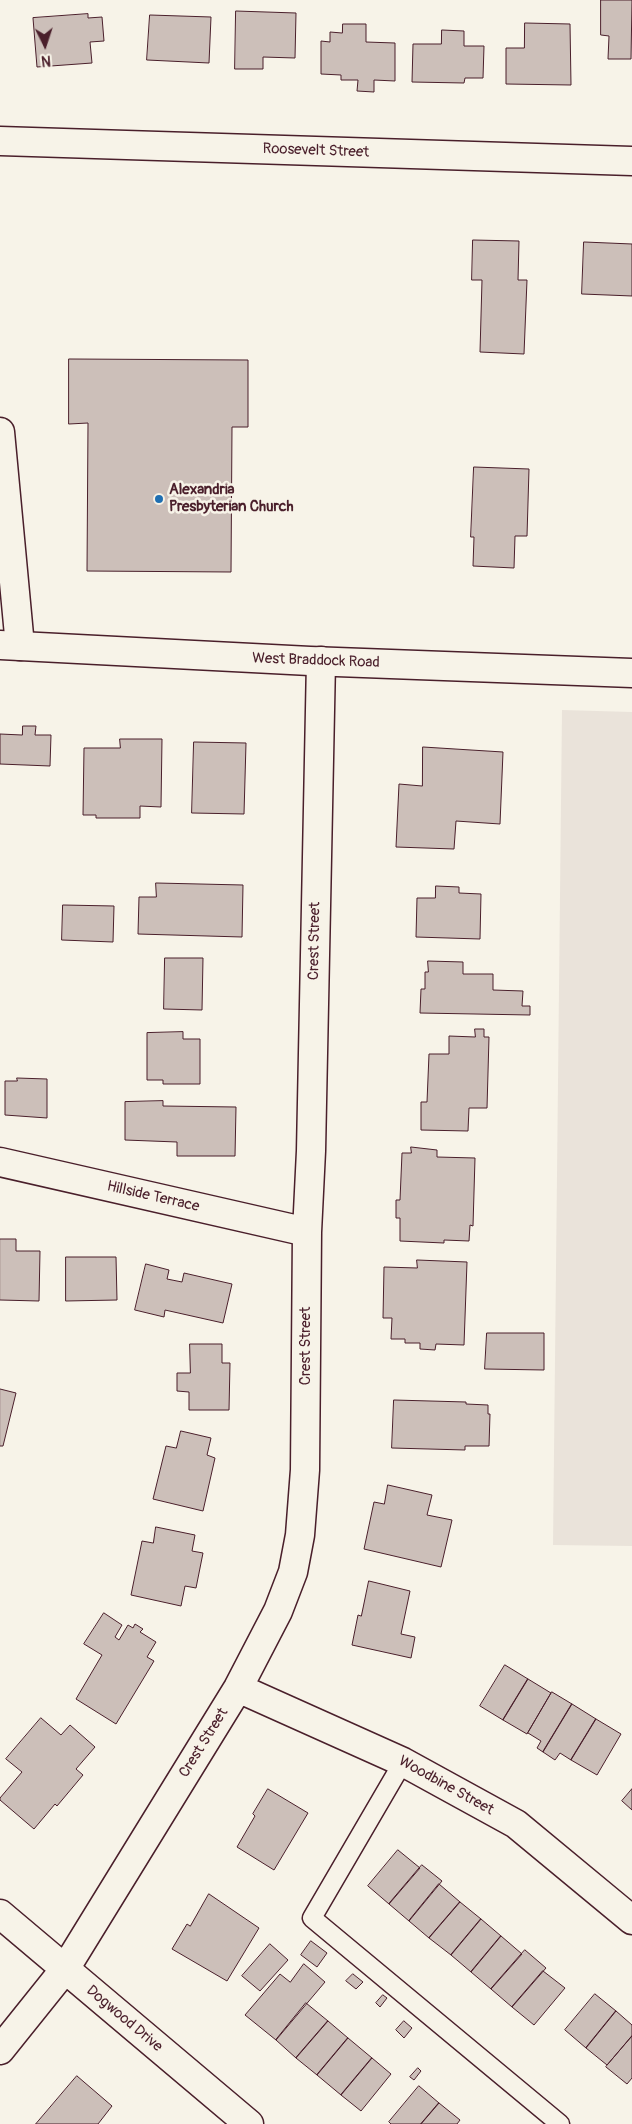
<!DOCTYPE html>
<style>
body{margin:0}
#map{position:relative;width:632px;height:2124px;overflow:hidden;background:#f7f3e8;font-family:Pangolin,sans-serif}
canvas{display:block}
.north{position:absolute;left:20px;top:20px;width:50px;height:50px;-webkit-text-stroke:4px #f7f3e8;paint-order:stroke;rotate:176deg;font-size:14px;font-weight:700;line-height:20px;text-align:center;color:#4a1f2b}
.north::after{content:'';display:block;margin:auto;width:18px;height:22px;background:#4a1f2b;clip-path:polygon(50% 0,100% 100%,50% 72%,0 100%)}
</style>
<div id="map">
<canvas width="632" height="2124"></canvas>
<div class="north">N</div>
</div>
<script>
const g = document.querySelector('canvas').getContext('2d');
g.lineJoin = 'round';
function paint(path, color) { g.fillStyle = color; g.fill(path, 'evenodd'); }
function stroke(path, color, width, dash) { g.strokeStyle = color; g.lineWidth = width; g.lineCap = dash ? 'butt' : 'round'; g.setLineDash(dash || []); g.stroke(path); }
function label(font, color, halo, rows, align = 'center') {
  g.font = font + ' Pangolin,sans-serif'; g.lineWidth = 5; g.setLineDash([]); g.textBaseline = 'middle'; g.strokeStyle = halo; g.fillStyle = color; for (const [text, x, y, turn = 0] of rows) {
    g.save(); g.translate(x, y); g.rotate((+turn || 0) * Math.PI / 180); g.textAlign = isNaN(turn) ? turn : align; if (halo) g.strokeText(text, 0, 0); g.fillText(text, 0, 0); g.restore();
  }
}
const built = new Path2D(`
 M562,710L632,712V1546L553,1545Z`);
const building = new Path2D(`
 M601,0H632L631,59H608L609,36L601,35Z
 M236,11L296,13L295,58L263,57V69H235Z
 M88,14V18L102,17L104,41L90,42L92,63L37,67L33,18Z
 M150,15L211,17L209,63L147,60Z
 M525,23L570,24L571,85L506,84V48H524Z
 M343,24H366V42L395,43V81L374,80V92L357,91L358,80H341V75L321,74V41L330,42V32L342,33Z
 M442,30L464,31V46H484L483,78H465L464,83L412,82L413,44H441Z
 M473,240L519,241L518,280H527L524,354L480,352L482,280H472Z
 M584,242L632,244V296L582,294Z
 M69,359L248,360V427H232L231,572L87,571L88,423L69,424Z
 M474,467L529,469L527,536H515L514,568L473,566L474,537H471Z
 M23,726H36L35,735H51L50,766L0,764V734L22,735Z
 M120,739H162L161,807L140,806V818H96V815H83L84,748H120Z
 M194,742L246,743L244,814L192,813Z
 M423,747L503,752L500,824L456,821L454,849L396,847L399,784L422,786Z
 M156,883L243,885L242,937L138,934L139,897H156Z
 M436,886L459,887V893L481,894L480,939L416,937L417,898H435Z
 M63,905L114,906L113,942L62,940Z
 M165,958H203L202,1010L164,1009Z
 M428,961L463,962V974H493V990L523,991L522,1006H530V1015L420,1013L421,989H425V972H428Z
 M475,1029H484V1037H489L487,1108H469L468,1131L421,1130V1102H427L429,1054H449V1036L475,1037Z
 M183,1032V1039H200V1084H163V1080H147V1033Z
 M17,1078L47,1079V1118L5,1115V1081H17Z
 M163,1101V1106L236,1107L235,1156H177V1142L125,1140V1102Z
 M411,1147L437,1150V1157L475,1158L473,1226L470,1225L469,1241L444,1240V1243L400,1241V1218H396V1200H400L402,1153H411Z
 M0,1239H16V1251H40L39,1301L0,1300Z
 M66,1257H116L117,1300L66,1301Z
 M417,1260L467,1262L464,1345L436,1344L435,1350L420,1349V1343H405V1339H391L392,1318H383L384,1267L417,1268Z
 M146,1264L169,1270L167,1279L182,1282L184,1273L232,1284L223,1323L165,1310L164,1317L135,1310Z
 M487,1333H544V1370L485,1369Z
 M190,1344H222V1363H230L229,1410H189V1392L177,1391V1373H190Z
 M0,1389L16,1393L3,1446H0Z
 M394,1400L466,1402V1404L488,1405V1414H490L489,1446H465V1450L392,1448Z
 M181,1431L211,1438L207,1455L215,1458L203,1511L153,1499L166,1446L176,1448Z
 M388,1485L432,1495L427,1515L452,1520L441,1567L364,1549L374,1502L384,1504Z
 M156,1527L195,1535L192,1551L203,1553L196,1588L185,1586L181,1606L131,1595L142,1541L153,1543Z
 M369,1581L410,1591L401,1634L415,1637L411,1658L352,1645L358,1615L361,1616Z
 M104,1613L122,1625L115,1637L119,1640L128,1625L133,1628L135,1624L143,1629L140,1632L156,1642L147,1657L154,1661L116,1724L76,1699L102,1655L84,1644Z
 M505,1665L528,1679L503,1720L480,1706Z
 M528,1679L551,1693L527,1734L503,1720Z
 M552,1692L572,1704L543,1752L537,1748L541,1741L528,1733Z
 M572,1704L596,1719L571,1760L560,1753L555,1760L543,1752Z
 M41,1718L61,1735L70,1725L95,1747L76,1769L83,1775L57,1806L55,1804L34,1829L0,1800V1798L22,1772L6,1759Z
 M596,1719L621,1734L597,1775L571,1760Z
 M268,1789L308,1813L274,1870L237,1847L255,1816L253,1814Z
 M632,1789V1810L622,1801Z
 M398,1850L420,1868L389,1904L368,1886Z
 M422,1865L442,1881L409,1921L389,1904Z
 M439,1884L460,1902L429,1938L409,1921Z
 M209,1894L259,1928L227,1981L172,1949L187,1924L190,1926Z
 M460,1902L481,1919L451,1955L429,1938Z
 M481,1919L501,1936L471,1972L451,1955Z
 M501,1936L522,1954L491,1989L471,1972Z
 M311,1941L327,1953L317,1967L301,1955Z
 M270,1944L288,1960L260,1991L242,1976Z
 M525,1950L546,1968L512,2007L491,1989Z
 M304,1964L325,1982L276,2040L245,2015L280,1974L290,1982Z
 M543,1971L565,1988L534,2025L512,2007Z
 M353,1974L363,1982L356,1989L346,1981Z
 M595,1994L616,2011L586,2048L565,2030Z
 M383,1995L387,1998L380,2007L376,2003Z
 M306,2003L328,2021L296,2058L276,2040Z
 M616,2011L632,2025V2036L607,2065L586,2048Z
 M328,2021L348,2038L317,2075L296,2058Z
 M404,2021L412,2028L404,2038L396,2030Z
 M632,2036V2078L627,2084L606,2067Z
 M348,2038L372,2058L341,2095L317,2075Z
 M372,2058L391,2074L361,2111L341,2095Z
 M418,2068L421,2071L414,2080L410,2077Z
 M77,2076L112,2106L98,2124H36Z
 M419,2086L439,2103L421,2124H391L389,2122Z
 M439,2103L460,2120L457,2124H421Z`);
const service = new Path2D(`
 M403,1762L312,1918L560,2124`);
const minor = new Path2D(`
 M0,141L632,161
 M0,432L20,646
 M0,1162L307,1232
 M238,1688L403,1762L516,1824L632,1920
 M0,1914L249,2124
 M0,2050L65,1969L238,1688L278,1611L293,1572L300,1535L305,1470L307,1232L311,1151L321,661`);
const secondary = new Path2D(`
 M0,645L310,661L632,673`);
const markers = [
 [159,499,5,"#1f6fb2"]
];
const streetNames = [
 ["Roosevelt Street",316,151,2],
 ["West Braddock Road",316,661,2],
 ["Crest Street",315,941,-89],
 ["Hillside Terrace",153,1197,13],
 ["Crest Street",306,1346,-90],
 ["Crest Street",204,1743,-58],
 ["Woodbine Street",446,1786,29],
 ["Dogwood Drive",124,2019,40]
];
const poiNames = [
 ["Alexandria",169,490],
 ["Presbyterian Church",169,507]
];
paint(built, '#eae3da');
paint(building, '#ccbfb9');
stroke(building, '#4a1f2b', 1);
stroke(service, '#4a1f2b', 21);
stroke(minor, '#4a1f2b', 31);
stroke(secondary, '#4a1f2b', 31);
stroke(service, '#f7f3e8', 18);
stroke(minor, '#f7f3e8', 28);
stroke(secondary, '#f7f3e8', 28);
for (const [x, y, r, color] of markers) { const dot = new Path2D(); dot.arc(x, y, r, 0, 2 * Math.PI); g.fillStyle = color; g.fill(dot); stroke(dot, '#f7f3e8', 2); }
label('15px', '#4a1f2b', '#f7f3e8', streetNames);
label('bold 15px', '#4a1f2b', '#f7f3e8', poiNames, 'left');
</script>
